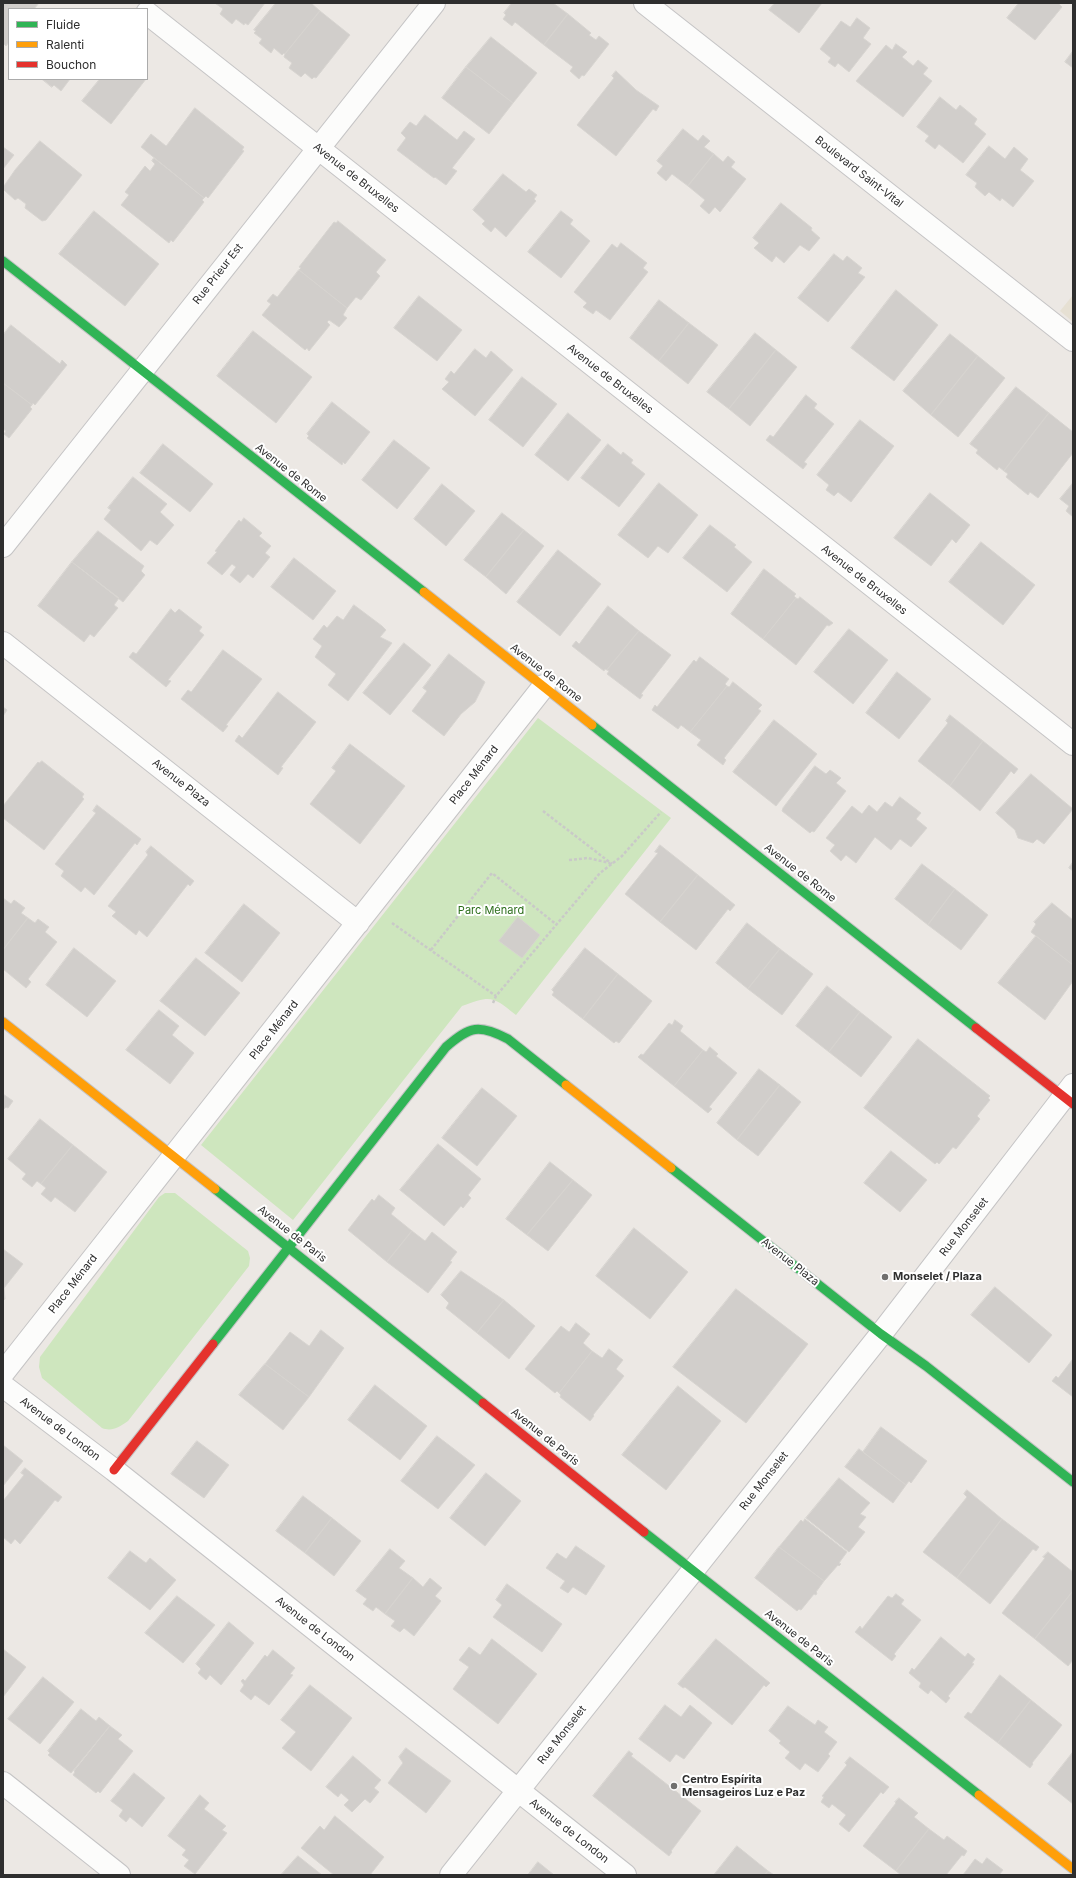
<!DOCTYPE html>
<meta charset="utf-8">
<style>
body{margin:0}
#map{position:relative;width:1076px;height:1878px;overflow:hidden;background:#ece8e4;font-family:Inter,sans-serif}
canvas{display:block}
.frame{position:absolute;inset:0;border:4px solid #2e2e2e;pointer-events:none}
.legend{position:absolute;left:8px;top:8px;width:140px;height:72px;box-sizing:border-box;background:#fff;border:1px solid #ababab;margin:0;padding:5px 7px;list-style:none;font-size:12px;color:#2e2e2e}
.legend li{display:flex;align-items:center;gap:8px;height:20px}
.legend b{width:20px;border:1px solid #ababab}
</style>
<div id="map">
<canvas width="1076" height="1878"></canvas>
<div class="frame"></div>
<ul class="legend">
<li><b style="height:5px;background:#30b455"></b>Fluide</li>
<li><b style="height:5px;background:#ff9f0a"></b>Ralenti</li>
<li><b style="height:5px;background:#e5322d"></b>Bouchon</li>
</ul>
</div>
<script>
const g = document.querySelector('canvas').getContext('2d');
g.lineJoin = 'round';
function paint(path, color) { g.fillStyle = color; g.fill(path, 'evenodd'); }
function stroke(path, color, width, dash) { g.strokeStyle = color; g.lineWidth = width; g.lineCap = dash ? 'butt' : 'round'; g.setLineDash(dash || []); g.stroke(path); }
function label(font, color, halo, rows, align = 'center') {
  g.font = font + ' Inter,sans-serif'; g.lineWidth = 4; g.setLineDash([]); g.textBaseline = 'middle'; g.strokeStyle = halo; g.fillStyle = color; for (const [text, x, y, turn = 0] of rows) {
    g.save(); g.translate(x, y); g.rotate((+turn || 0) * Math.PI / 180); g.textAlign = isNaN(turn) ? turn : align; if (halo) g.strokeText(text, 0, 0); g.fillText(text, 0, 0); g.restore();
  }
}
const education = new Path2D(`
 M1073,295V322L1060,311Z`);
const green = new Path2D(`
 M538,718L671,818L516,1015C492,996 492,995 462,1006L293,1220L201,1145Z
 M165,1193H175L248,1251L250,1258L249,1266L128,1421C119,1427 112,1432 102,1428L42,1378L39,1367L40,1357L159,1197Z`);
const building = new Path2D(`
 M3,3H39L34,9H9V42L6,46L3,43Z
 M215,3H265L248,25L245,23L244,25L236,19L232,24L220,14L223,9Z
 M276,3H311L320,11L285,54L284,53L282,55L274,48L271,53L259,43L262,39L254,33L256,31L254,30Z
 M512,3H553L568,14L544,45L515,22L512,26L503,19L506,15L504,13Z
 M775,3H822L799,33L769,10Z
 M1019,3H1058L1062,7L1035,40L1007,18Z
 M320,11L350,35L316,78L314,77L312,79L305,73L301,77L289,68L292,63L284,57L285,54Z
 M568,14L591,33L589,35L596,40L599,36L609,44L584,76L582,75L579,79L570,71L573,67L544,45Z
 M857,18L870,28L863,38L871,44L849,72L838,63L835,67L828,62L831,58L820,49L841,21L850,27Z
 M491,37L537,73L513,103L466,67Z
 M896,44L907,52L902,57L913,66L918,60L928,68L923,74L932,81L903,117L856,81L886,45L892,50Z
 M1073,51V68L1065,62Z
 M466,67L513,103L489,134L442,98Z
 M616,71L636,90L659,106L656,111L653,109L616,156L577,125L614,78L612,76Z
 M42,79H70L61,91L54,85L52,87Z
 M100,79H146L111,124L82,101Z
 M940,97L956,110L960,105L977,119L974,124L986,134L963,163L939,144L935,149L925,141L929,136L917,127Z
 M195,108L244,147L242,150L244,151L208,198L206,196L204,198L141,147L151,134L166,146Z
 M425,115L457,140L464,131L475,139L452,168L457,171L446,185L435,177L434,178L397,150L406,138L401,133L410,122L416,126Z
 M683,129L698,141L703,135L710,141L704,147L714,154L688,186L672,174L666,181L657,173L663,166L657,161Z
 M40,141L82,175L46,220L42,221L25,208L26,204L18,198L15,200L4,190V186L15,170Z
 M989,146L1005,159L1014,147L1028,159L1020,170L1034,181L1013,207L1002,198L1000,201L989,192L985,196L975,187L977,183L966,175Z
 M3,147L14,155L3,169Z
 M714,154L723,162L728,156L735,162L731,167L746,179L720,212L715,207L709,214L700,206L705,200L688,186Z
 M154,158L204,198L202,200L204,202L173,242L171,240L169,243L121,205L129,195L125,192L145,166L150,171L155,164L152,161Z
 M503,174L526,192L529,189L537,195L534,199L536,201L506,237L495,227L491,232L482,224L485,221L473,210Z
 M781,203L812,228L811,230L820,238L809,251L800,245L784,263L776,256L772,262L754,248L759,243L753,238Z
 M94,211L159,264L125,306L59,254Z
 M561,211L573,220L570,224L590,241L561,278L528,252Z
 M338,221L386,260L376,272L380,276L361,300L356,297L347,308L299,270L301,268L299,267L334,222L336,223Z
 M621,243L647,263L643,268L648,272L610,320L596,310L593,314L583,307L587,303L574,292L612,244L617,248Z
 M834,254L843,261L847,256L862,268L858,273L865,277L828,322L798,298Z
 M299,270L347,308L343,315L347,318L339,327L329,320L327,322L330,325L309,351L307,348L305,350L262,315L271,304L267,301L273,294L277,297Z
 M896,290L938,325L894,381L851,348Z
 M419,296L462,330L437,361L394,328Z
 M659,300L689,323L659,361L630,338Z
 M689,323L718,345L688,384L659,361Z
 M11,325L60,364L62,360L67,365L35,405L33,403L32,405L3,383V335Z
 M253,331L312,377L276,423L217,376Z
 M755,333L776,350L729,409L707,392Z
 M950,334L978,356L931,415L903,391Z
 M475,349L486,358L491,351L513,370L475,416L442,389L449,382L445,379L451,371L454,374Z
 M776,350L797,367L750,426L729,409Z
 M978,356L1005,378L958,437L931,415Z
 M522,377L557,404L523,447L489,420Z
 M3,383L32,405L30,407L32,409L9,438L4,434L6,431L3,429Z
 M1016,387L1049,413L1004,471L999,467L997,470L976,453L978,450L970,444Z
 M806,395L817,404L814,408L834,424L804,462L807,464L803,469L766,440L770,435L773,437Z
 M332,402L370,432L345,464L343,462L342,465L307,438L309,436L307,434Z
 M568,413L601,440L568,481L535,455Z
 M1049,413L1073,432V453L1038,498L1030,492L1028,495L1006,477L1008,474L1004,471Z
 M860,420L894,446L851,502L838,492L834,496L826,490L829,485L817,475Z
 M394,440L430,468L397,509L362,480Z
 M163,444L213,484L190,512L140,473Z
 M608,444L621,455L623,452L633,460L631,463L645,474L619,507L581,478Z
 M133,477L167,504L160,512L174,525L157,545L150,540L141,551L104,519L111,510L108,508Z
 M659,483L698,515L668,553L658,546L648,558L618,535Z
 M1073,483V517L1066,511L1069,506L1060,499Z
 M442,484L475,511L446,546L414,519Z
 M930,493L970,525L956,543L952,539L931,566L894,538Z
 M502,513L524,530L486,577L464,560Z
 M244,518L262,533L259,536L271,546L265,553L270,557L253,578L248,574L240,583L230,575L236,567L232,564L222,575L207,563L217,552L215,551L239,520L241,522Z
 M710,525L736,545L734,547L752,562L727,592L683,558Z
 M524,530L544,546L506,594L486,577Z
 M98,531L144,566L141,571L145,575L123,602L72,562Z
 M981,542L1035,585L1003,625L949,582Z
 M558,550L601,584L560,636L517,602Z
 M294,558L336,591L313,620L271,587Z
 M72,562L119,598L114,605L118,608L94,637L90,634L84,642L38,606Z
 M764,569L796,594L794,596L796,598L763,639L731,614Z
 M800,597L833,623L829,626L827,625L796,665L763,639L796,598L798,599Z
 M354,605L382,626L386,630L380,637L392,643L348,701L328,685L336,674L315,657L322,646L313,639L324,625L327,628L337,616L343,620Z
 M608,606L639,631L607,670L605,669L604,671L572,646L576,641L579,644Z
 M171,609L175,613L179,609L202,627L199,631L204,635L168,680L171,681L166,687L129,657L133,652L136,654Z
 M849,629L888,660L853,704L814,672Z
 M639,631L671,655L641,694L643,695L640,699L607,674L609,671L607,670Z
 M404,643L431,665L390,715L363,693Z
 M223,650L262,679L226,725L228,726L223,732L181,699L188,690L191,692Z
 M449,654L485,682L475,702L461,714L444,736L412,711L427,691L423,688Z
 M700,657L729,679L725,684L727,686L690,732L681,725L678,729L652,710L655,705L657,707L694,660L696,662Z
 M897,672L931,699L899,739L866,713Z
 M733,682L762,705L758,709L761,711L724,758L726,760L723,765L697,745L701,740L690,732L727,686L729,687Z
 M278,692L316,722L281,767L283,768L278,775L235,741L239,735L242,738Z
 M3,707L7,710L3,716Z
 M950,715L983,741L950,786L918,761L948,723L946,721Z
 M774,720L817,754L776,806L733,772Z
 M983,741L1018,769L1014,774L1011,771L980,811L950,786Z
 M350,744L405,786L360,844L310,804L336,771L332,768Z
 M42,761L84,794L82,797L84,799L44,850L3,818V806L38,762L39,763Z
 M815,766L826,774L830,770L841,778L836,783L846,791L814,832L812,831L810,833L782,811L783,808Z
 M1031,774L1073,809L1044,844L1037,839L1033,843L1018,838L1015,830L996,813Z
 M900,797L921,813L916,819L927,828L911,847L900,839L891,850L875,837L856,863L846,855L841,861L830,851L835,845L826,838L852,806L862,814L869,805L877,812L885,802L892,807Z
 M97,805L141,839L137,845L135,843L94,895L85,887L81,892L61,876L64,871L55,864L96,813L93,811Z
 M660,845L698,875L660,922L625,894L658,853L655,852Z
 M151,846L194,881L190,886L188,884L147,937L139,930L136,935L112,916L116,912L108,906L148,855L146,852Z
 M1073,862V871L1069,868Z
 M922,864L955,889L928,925L895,899Z
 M698,875L735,905L730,911L728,909L696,950L660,922Z
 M955,889L988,915L961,950L928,925Z
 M3,898L11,904L14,900L25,908L21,913L28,918L3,950Z
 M1052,903L1073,920V965L1031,932L1036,924L1034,922Z
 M244,904L280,933L242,982L205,953Z
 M518,917L540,935L522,958L499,941Z
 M28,918L35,923L38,919L49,927L45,932L57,942L28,979L31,982L26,988L3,969V950Z
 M747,923L780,949L748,989L716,963Z
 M1036,936L1073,965V981L1045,1020L998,983Z
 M74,948L116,981L87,1017L46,985Z
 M585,948L618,974L583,1019L552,995L554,992L552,990Z
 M780,949L813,974L782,1015L748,989Z
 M196,958L240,993L205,1036L160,1001Z
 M618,974L652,1001L619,1043L616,1041L614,1043L583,1019Z
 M827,986L860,1012L829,1052L796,1026Z
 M159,1010L179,1026L172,1035L194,1053L170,1084L126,1050Z
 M860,1012L892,1037L861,1077L829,1052Z
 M675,1020L683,1026L680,1031L703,1050L674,1086L638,1057L641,1054L643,1055L669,1023L672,1025Z
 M918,1039L990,1096L988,1098L990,1100L977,1116L980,1119L956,1149L953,1147L939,1164L937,1162L935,1164L864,1108Z
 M710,1047L718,1054L716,1056L737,1073L709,1107L712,1109L708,1113L674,1086L703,1050L706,1052Z
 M759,1069L780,1085L737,1140L717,1123Z
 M780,1085L801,1102L758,1156L737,1140Z
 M482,1088L517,1116L477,1166L442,1138Z
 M3,1094L13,1101L8,1108L6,1107L3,1110Z
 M40,1119L73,1145L41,1184L37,1181L32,1187L22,1179L26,1174L8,1159Z
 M438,1144L481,1179L468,1195L471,1198L463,1208L461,1206L444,1226L400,1190Z
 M73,1145L107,1172L75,1212L55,1197L51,1202L41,1194L46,1188L41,1184Z
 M891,1151L927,1180L900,1212L864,1183Z
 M550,1162L573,1180L527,1235L506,1219Z
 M573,1180L592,1195L548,1251L527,1235Z
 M379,1195L395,1208L391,1214L412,1231L387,1262L348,1230L372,1199L374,1201Z
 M634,1228L688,1272L650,1319L596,1276Z
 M412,1231L425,1241L432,1232L457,1252L450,1261L452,1262L428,1293L387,1262Z
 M3,1249L23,1264L4,1288L5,1299L3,1301Z
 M461,1271L504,1300L477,1333L446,1308L449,1303L441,1295Z
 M995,1287L1052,1335L1029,1363L971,1315Z
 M736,1289L808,1344L746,1423L673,1367Z
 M504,1300L535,1326L509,1359L477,1333Z
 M576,1323L590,1334L583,1343L592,1351L559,1393L557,1391L555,1393L525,1369L561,1326L569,1332Z
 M321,1330L344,1348L309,1397L265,1364L290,1332L309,1346Z
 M609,1349L623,1360L616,1369L624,1376L593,1415L594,1416L590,1421L560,1397L561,1395L559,1393L592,1351L602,1358Z
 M1073,1359V1397L1052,1381L1056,1376L1058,1378Z
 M265,1364L309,1397L283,1430L239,1395Z
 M375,1385L427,1426L400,1460L348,1420Z
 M678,1386L721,1421L666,1490L622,1455Z
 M881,1427L927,1461L911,1483L909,1481L906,1485L863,1452Z
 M437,1436L475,1465L438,1509L401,1481Z
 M197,1441L229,1465L204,1498L171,1474Z
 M3,1445L23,1461L3,1486Z
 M859,1449L906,1485L893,1503L845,1467Z
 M25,1468L62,1497L58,1502L55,1500L20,1544L15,1539L11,1544L3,1537V1501L24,1475L21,1473Z
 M486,1473L521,1501L485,1546L450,1518Z
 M839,1478L870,1503L860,1514L866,1517L858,1527L865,1532L849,1552L806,1518Z
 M967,1490L1002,1519L957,1578L923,1552L967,1497L964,1494Z
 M303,1496L332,1518L305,1553L276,1531Z
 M332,1518L361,1541L334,1576L305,1553Z
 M805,1519L847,1552L839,1563L841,1564L839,1566L838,1565L824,1581L779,1547L801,1520L803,1522Z
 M1002,1519L1039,1547L1036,1551L1033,1549L990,1604L957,1578Z
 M576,1546L605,1566L586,1595L573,1587L568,1593L560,1588L565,1581L546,1568L557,1553L566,1559Z
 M779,1547L824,1581L816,1592L817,1593L816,1595L814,1594L801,1610L799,1609L797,1611L755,1578Z
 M390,1549L405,1561L399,1568L413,1578L385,1614L376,1607L373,1611L363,1604L367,1599L356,1591Z
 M130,1551L146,1563L150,1558L176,1580L150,1610L108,1578Z
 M1048,1552L1073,1572V1591L1035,1639L1002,1613L1045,1558L1043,1557Z
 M413,1578L423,1587L430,1578L442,1588L435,1596L441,1601L414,1636L404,1628L400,1632L391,1626L395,1621L385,1614Z
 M507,1584L562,1624L542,1652L493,1617L502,1605L496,1600Z
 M1073,1591V1660L1068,1666L1035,1639Z
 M896,1594L904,1600L901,1604L921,1620L894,1654L896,1656L892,1661L855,1632L860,1626L862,1629L888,1596L892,1598Z
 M177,1596L215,1625L183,1663L145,1633Z
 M229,1622L254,1643L221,1685L210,1675L206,1680L198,1673L201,1669L196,1664Z
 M941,1637L965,1657L968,1653L975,1659L972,1663L974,1664L948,1696L950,1698L946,1703L931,1690L928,1694L919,1687L921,1683L909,1673L912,1668L914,1670Z
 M492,1639L537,1674L498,1724L453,1689L469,1667L459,1660L469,1647L480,1655Z
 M716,1639L770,1683L766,1687L764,1685L732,1725L685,1687L683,1688L678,1684Z
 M3,1649L26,1667L3,1697Z
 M273,1650L295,1668L290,1674L293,1675L269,1705L255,1695L251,1700L240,1691L244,1685L241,1681L243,1679L245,1681L265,1655L267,1657Z
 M1000,1675L1031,1700L998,1743L964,1717L968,1712L971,1714Z
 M43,1677L74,1702L40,1744L8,1719Z
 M310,1685L352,1718L311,1771L282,1748L296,1732L281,1720Z
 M1031,1700L1062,1725L1032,1763L1033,1764L1030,1768L998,1743Z
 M665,1705L681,1717L690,1705L712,1723L684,1759L676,1754L670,1762L639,1739Z
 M788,1706L815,1725L818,1720L828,1727L824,1732L837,1742L828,1754L830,1756L818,1772L805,1763L800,1770L785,1758L790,1752L779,1743L781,1741L769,1731Z
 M81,1709L96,1721L99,1717L110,1726L71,1773L48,1755L50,1753L48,1751Z
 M110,1726L122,1735L118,1739L133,1751L100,1793L98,1791L96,1793L73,1775L75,1772L74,1771Z
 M406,1748L451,1781L426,1813L388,1783L403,1763L399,1757Z
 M629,1751L633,1754L631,1756L701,1811L671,1851L672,1852L669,1856L593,1796Z
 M1073,1752V1804L1048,1784Z
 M353,1756L381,1780L374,1788L379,1792L370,1803L365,1799L352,1812L344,1805L349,1800L341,1793L338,1797L326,1787Z
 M850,1757L889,1787L883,1794L881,1792L849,1832L839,1824L846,1815L832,1804L829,1808L821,1802L824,1797L822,1796L847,1765L845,1763Z
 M134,1773L165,1798L142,1827L130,1817L126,1822L119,1816L123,1810L111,1801Z
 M200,1795L209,1803L204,1809L226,1826L222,1830L227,1833L195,1874L184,1866L189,1860L182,1855L186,1850L168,1836Z
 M899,1798L918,1813L914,1817L929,1829L896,1871L863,1846L896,1803L895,1802Z
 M335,1816L384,1857L370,1875H334L301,1848L320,1826L324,1830Z
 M929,1829L944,1840L947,1836L967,1851L964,1856L962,1855L946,1875H901L896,1871Z
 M737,1846L768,1871L765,1875H714Z
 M298,1856L322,1875H281Z
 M987,1858L1003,1870L999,1875H963L975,1859L982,1864Z
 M538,1862L554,1875H528Z
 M768,1871L774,1875H765Z`);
const path = new Path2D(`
 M543,811L612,864
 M569,860L588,858L610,863
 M392,923L496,996
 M431,950L492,873L557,925
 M493,1003L496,996L600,873L622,856L661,812`);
const street = new Path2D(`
 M645,3L1073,340
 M147,13L1073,744
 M3,546L434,3
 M3,643L358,923
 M3,1373L544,686
 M3,1386L114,1470L625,1875
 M3,1783L119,1875
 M451,1875L881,1334L1073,1085`);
const fast = new Path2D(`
 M3,261L424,592
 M592,725L976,1028
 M671,1168L881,1334L926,1366L1073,1482
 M215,1189L483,1403
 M213,1344L446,1047C470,1026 479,1024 508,1039L566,1085
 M644,1532L979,1795`);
const slow = new Path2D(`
 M424,592L592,725
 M3,1022L215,1189
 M566,1085L671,1168
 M979,1795L1073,1869`);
const jam = new Path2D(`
 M976,1028L1073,1104
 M483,1403L644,1532
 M114,1470L213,1344`);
const markers = [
 [885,1277,4,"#706f6e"],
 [674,1786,4,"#706f6e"]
];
const streetNames = [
 ["Boulevard Saint-Vital",859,172,38],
 ["Avenue de Bruxelles",356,178,38],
 ["Rue Prieur Est",218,274,-52],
 ["Avenue de Bruxelles",610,379,38],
 ["Avenue de Rome",291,473,38],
 ["Avenue de Bruxelles",864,580,38],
 ["Avenue de Rome",546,673,38],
 ["Place Ménard",474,775,-52],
 ["Avenue Plaza",181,783,38],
 ["Avenue de Rome",800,873,38],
 ["Place Ménard",274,1030,-52],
 ["Rue Monselet",964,1227,-52],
 ["Avenue de Paris",292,1234,38],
 ["Avenue Plaza",790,1262,38],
 ["Place Ménard",73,1284,-52],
 ["Avenue de London",60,1429,37],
 ["Avenue de Paris",545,1437,39],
 ["Rue Monselet",764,1481,-52],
 ["Avenue de London",315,1629,38],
 ["Avenue de Paris",799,1638,38],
 ["Rue Monselet",562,1735,-52],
 ["Avenue de London",569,1831,38]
];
const parkNames = [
 ["Parc Ménard",491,911]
];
const poiNames = [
 ["Monselet / Plaza",893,1277],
 ["Centro Espírita",682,1780],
 ["Mensageiros Luz e Paz",682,1793]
];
paint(education, '#e6e0d3');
paint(green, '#cee6be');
paint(building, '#d1cecb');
stroke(building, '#d7d4d0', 1);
stroke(street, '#c5c4c5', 24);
stroke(fast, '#c5c4c5', 11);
stroke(slow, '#c5c4c5', 11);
stroke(jam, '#c5c4c5', 11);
stroke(path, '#c9c9c8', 2.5, [3, 2]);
stroke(street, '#fcfcfb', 22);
stroke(fast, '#30b455', 9);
stroke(slow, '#ff9f0a', 9);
stroke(jam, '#e5322d', 9);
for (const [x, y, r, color] of markers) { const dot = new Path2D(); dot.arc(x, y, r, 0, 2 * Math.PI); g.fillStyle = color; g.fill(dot); stroke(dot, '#fff', 1.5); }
label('11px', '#2e2e2e', '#fff', streetNames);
label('11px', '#2c6e1b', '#fff', parkNames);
label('bold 11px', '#2e2e2e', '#fff', poiNames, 'left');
</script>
